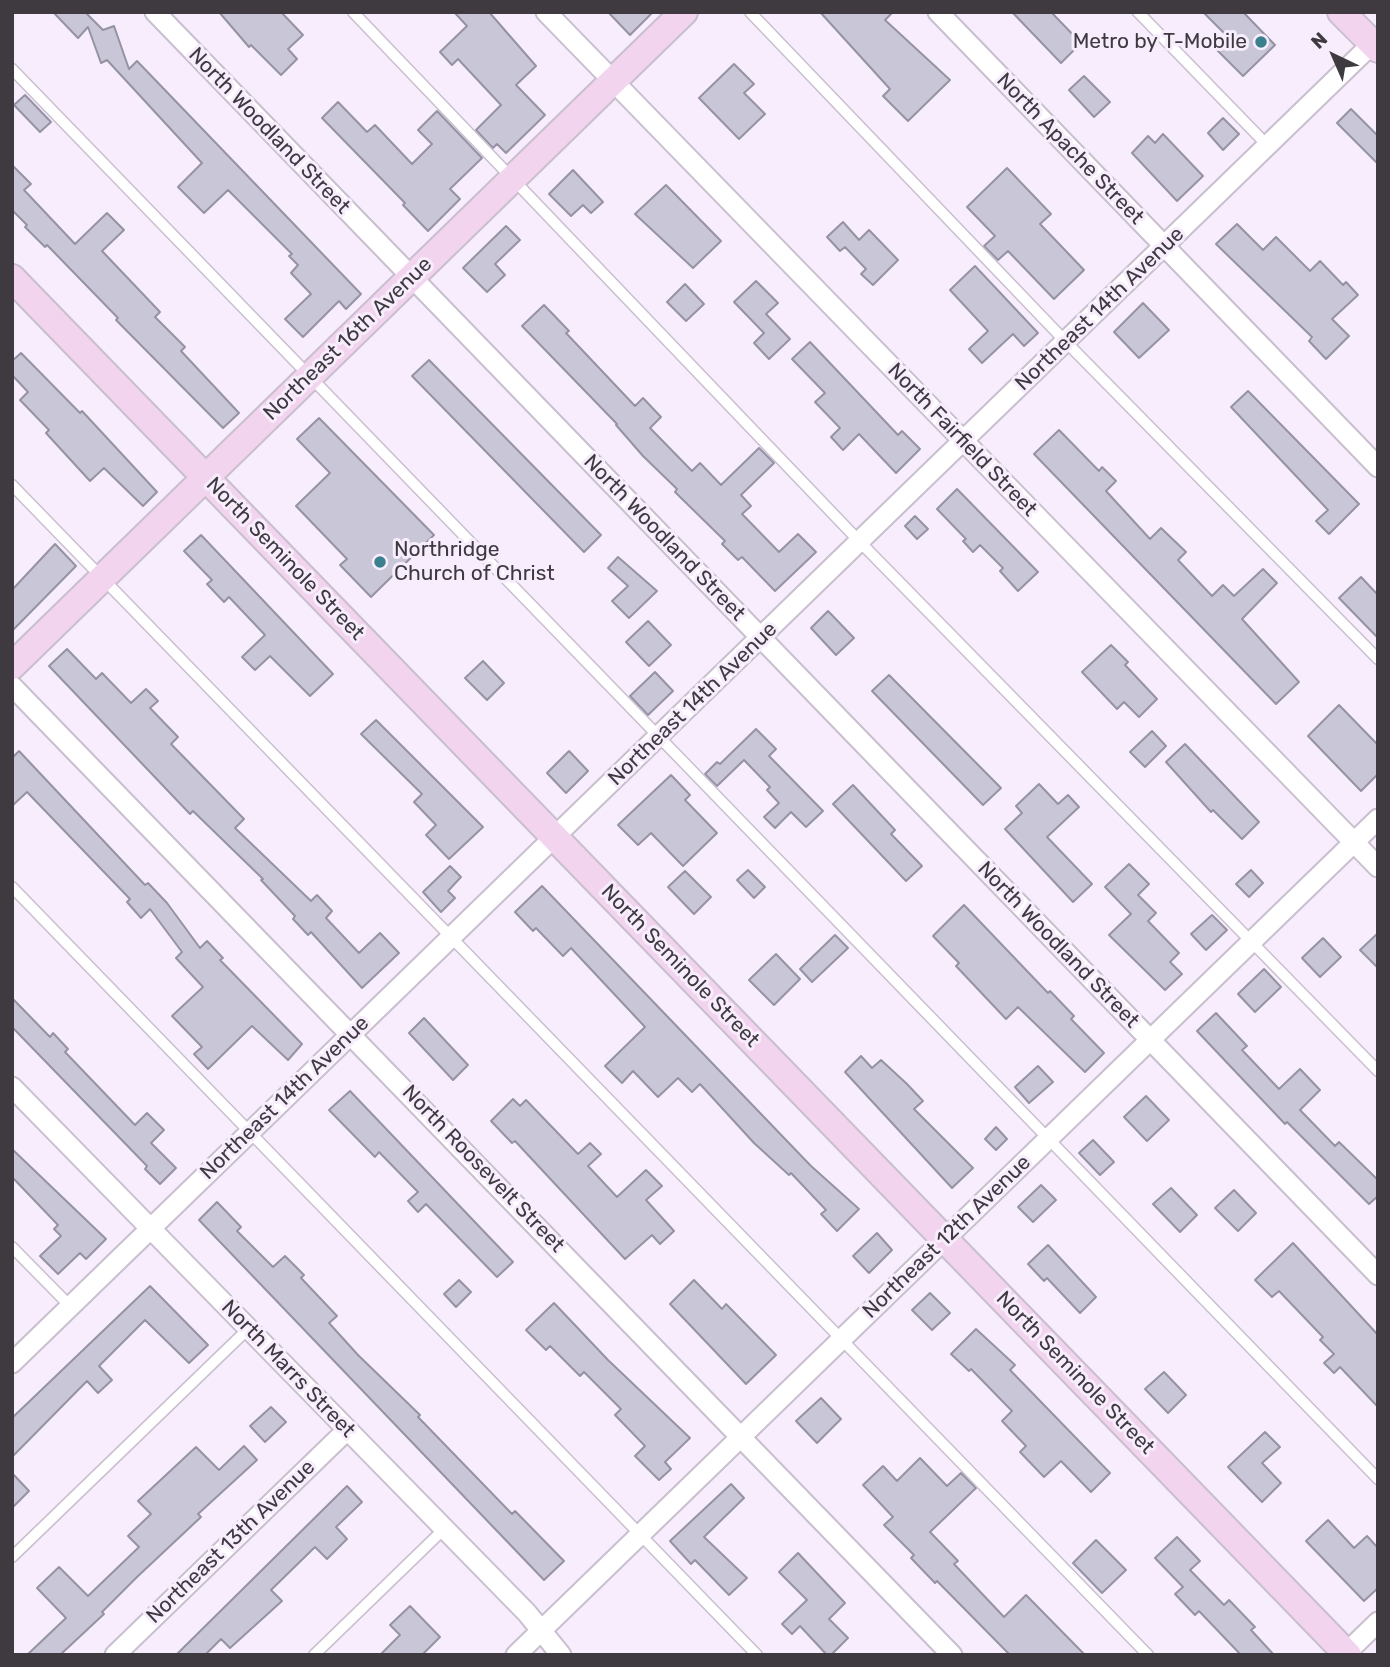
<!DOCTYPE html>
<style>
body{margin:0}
#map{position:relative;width:1390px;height:1667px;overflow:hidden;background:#f7edfd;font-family:Rubik,sans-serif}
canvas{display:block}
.frame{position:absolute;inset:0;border:14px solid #3e3a40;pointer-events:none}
.north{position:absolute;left:1299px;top:21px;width:70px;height:70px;-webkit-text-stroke:5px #f7edfd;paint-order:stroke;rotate:316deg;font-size:19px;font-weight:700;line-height:28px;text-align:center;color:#3e3a40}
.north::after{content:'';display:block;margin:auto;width:24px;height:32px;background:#3e3a40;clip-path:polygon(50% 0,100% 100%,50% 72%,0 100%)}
</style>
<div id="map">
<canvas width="1390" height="1667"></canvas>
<div class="frame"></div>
<div class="north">N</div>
</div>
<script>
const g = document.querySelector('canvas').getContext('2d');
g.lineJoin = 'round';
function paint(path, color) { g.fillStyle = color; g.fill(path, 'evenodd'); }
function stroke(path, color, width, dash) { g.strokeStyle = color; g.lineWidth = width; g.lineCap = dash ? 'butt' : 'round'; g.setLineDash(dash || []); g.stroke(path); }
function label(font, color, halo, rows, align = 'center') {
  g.font = font + ' Rubik,sans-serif'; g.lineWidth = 6; g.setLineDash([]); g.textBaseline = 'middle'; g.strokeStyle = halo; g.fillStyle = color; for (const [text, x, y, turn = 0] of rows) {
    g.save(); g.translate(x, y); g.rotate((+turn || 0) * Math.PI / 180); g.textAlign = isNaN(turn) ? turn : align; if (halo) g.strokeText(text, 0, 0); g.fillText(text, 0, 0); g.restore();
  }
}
const building = new Path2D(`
 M53,12H85L103,30L114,26L129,69L137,61L361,294L346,309L339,301L303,337L285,319L311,294L291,273L298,265L289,256L292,254L228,190L204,213L178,187L202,163L107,60L101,63L88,27L78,38Z
 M219,12H281L303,35L288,49L297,59L281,75L251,45L249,47Z
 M454,12H489L536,66L516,85L545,115L506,153L497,144L493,148L476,130L501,105L458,59L452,65L440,52L467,26Z
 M608,12H653L630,35Z
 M820,12H893L885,20L950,80L908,121L883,96L890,89Z
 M1012,12H1051L1081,43L1061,63Z
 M1203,12H1243L1275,45L1243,76L1216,49L1228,37Z
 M734,64L754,84L744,93L765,114L739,139L699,98Z
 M1084,76L1110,102L1094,117L1069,90Z
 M25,95L51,122L40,132L14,105Z
 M338,102L367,132L375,125L412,164L432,144L418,130L437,111L482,158L450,189L460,199L428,231L403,205L405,203L322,118Z
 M1351,109L1378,136V164L1337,123Z
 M1223,118L1239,134L1223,150L1208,133Z
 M1163,134L1203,176L1177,201L1132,153L1148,136L1155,143Z
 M12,165L31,184L24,190L75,244L107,213L124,230L102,251L160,312L155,317L185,347L181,351L239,413L223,428L116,320L118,318L47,245L45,247L25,227L27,225L12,210Z
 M1007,168L1051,214L1040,224L1084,270L1054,299L1008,251L998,260L984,246L995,236L967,207Z
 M573,170L603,202L591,213L583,205L571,216L549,194Z
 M666,185L721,241L693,268L635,214Z
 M843,222L859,240L869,230L898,260L873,285L861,274L866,269L845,247L840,251L827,237Z
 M1237,224L1263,250L1276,237L1310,271L1320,261L1343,285L1346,282L1358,295L1332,319L1349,336L1326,359L1309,341L1312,337L1216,244Z
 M506,226L520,240L495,264L505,275L487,292L463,268Z
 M975,266L1038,333L1024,346L1013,334L982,363L969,349L988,331L950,290Z
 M756,281L778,303L766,314L790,339L769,359L754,343L764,333L734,302Z
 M685,284L704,304L686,321L667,302Z
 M1143,303L1169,330L1139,358L1114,332Z
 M544,305L569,331L566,333L635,406L643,398L661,417L650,428L692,471L700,463L721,485L759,448L774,463L741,495L751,506L742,514L779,552L798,534L816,552L775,591L742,557L738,560L722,544L725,541L675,492L677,489L643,456L616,425L617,424L522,326Z
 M810,342L898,435L902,431L920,449L896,473L859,434L843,450L831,437L840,428L815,402L825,393L792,359Z
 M21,353L80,413L82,411L157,492L143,506L104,468L90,481L46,433L49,430L20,400L28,392L12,375V361Z
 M429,360L601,535L584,552L412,376Z
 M1248,391L1359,504L1329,534L1316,521L1328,510L1231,407Z
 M319,418L434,535L371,597L340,565L347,559L296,506L330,473L297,439Z
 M1059,430L1099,471L1102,467L1116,481L1106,491L1150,539L1161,528L1186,552L1178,560L1212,596L1223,585L1234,596L1263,569L1277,583L1242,619L1299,682L1276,704L1034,454Z
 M957,489L1038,572L1018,591L1000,571L1003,568L980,545L973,552L963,541L966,539L937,509Z
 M915,516L928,529L917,539L905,526Z
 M201,535L333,674L310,696L270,656L255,670L242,657L265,635L229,597L224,602L207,584L212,580L184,551Z
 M55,544L76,566L12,631V590Z
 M618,557L657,591L629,618L612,601L628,586L608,568Z
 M1361,577L1378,595V638L1339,598Z
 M828,611L854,638L836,655L811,628Z
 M648,621L671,645L649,666L626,642Z
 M1111,645L1128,662L1125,665L1157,699L1139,717L1124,702L1117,709L1082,672Z
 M67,649L96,679L102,673L131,703L146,689L158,701L150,708L178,737L171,744L244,819L235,828L311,901L317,895L332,911L326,918L359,953L380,933L399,953L362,988L311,932L308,935L293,919L295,916L261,880L263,879L193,811L190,814L49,666Z
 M483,661L504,683L487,700L465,678Z
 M655,672L673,691L648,715L630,696Z
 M889,675L1001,788L983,805L872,691Z
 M1339,705L1378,745V774L1361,791L1308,736Z
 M376,720L483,827L449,859L426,835L436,825L414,802L422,794L361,734Z
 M756,729L776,749L769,756L823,811L806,827L791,812L775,828L764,817L779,803L767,790L770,787L744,760L717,786L705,774L717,762L720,764Z
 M1152,731L1166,746L1145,767L1130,752Z
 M1185,744L1259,822L1242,839L1213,810L1211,812L1166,762Z
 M19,751L145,885L148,883L167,903L200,948L207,941L223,958L220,960L302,1044L288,1060L252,1026L208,1069L194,1054L202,1047L172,1016L203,987L176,958L182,952L150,909L141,918L127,902L130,899L27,792L12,806V758Z
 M569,751L588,771L566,793L547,773Z
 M671,775L690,795L685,800L717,833L683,866L651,833L638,845L618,825Z
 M1039,784L1058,804L1068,795L1079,807L1047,837L1092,884L1073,902L1005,829L1022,813L1016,806Z
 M853,785L895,830L891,834L922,866L906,881L833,804Z
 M1129,864L1149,884L1138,895L1156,913L1148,921L1179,953L1170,962L1182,974L1165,990L1109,935L1131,914L1105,887Z
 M450,866L461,877L448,891L455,898L441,912L423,892Z
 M748,870L765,887L754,898L737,880Z
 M1251,870L1263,883L1249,897L1236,884Z
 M685,871L711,897L694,914L668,887Z
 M542,886L811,1166L859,1209L837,1231L821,1214L826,1210L791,1173L789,1175L754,1143L700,1084L692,1092L678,1078L658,1097L633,1071L622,1083L605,1066L645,1027L571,948L563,956L536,928L533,931L515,912Z
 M964,905L1048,993L1050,991L1074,1016L1071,1019L1104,1053L1085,1072L1018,1007L1006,1019L956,966L959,963L933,936Z
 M1212,915L1227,930L1206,950L1191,934Z
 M1378,933V968L1360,950Z
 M835,935L848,948L812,982L800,969Z
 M1323,938L1341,957L1320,977L1302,958Z
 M776,954L800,979L774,1005L749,980Z
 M1264,969L1281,987L1255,1012L1238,994Z
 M12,998L50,1037L53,1033L68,1049L65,1052L135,1125L147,1113L164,1130L151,1143L176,1168L160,1184L145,1169L147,1166L12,1027Z
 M1216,1013L1247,1046L1242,1050L1279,1089L1300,1069L1320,1090L1300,1110L1335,1146L1339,1142L1378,1180V1196L1369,1204L1287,1122L1285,1124L1197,1031Z
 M424,1018L468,1065L453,1080L409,1033Z
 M861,1056L872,1068L881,1060L907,1084L923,1101L914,1109L973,1168L952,1188L845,1072Z
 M1038,1066L1053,1082L1029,1103L1015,1087Z
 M350,1091L513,1262L497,1277L426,1204L418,1212L408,1201L418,1192L379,1152L375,1157L329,1110Z
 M1146,1096L1169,1120L1147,1141L1124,1117Z
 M513,1099L520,1106L526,1100L578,1154L590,1143L601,1154L588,1166L617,1197L646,1170L662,1186L646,1200L674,1231L660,1244L652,1235L625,1259L515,1141L512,1143L491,1121Z
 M996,1127L1007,1139L996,1150L985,1139Z
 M1093,1140L1114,1162L1100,1175L1079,1153Z
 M12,1149L106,1239L86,1259L80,1253L58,1274L40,1256L61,1236L54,1229L58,1225L12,1177Z
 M1041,1185L1056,1200L1033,1222L1018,1207Z
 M1171,1188L1197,1215L1180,1232L1153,1204Z
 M1234,1190L1256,1213L1238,1231L1215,1208Z
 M217,1202L241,1227L237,1231L273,1267L285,1256L304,1275L301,1278L337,1316L329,1323L358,1355L420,1415L418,1417L512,1514L515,1511L564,1561L544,1580L199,1220Z
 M877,1233L892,1250L869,1273L853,1256Z
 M1293,1243L1378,1335V1407L1340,1367L1334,1373L1324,1363L1334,1354L1320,1340L1323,1337L1279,1291L1272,1297L1255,1280Z
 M1048,1245L1096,1297L1080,1313L1047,1278L1044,1281L1028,1264Z
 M459,1280L471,1292L456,1307L444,1294Z
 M694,1280L722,1309L726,1304L776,1355L746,1384L670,1304Z
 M150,1286L208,1345L189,1363L145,1320L99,1366L112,1380L98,1393L87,1381L12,1457V1418Z
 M930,1293L950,1313L932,1330L912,1310Z
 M554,1303L608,1360L690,1438L665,1462L671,1469L659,1480L635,1456L645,1446L615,1415L621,1409L584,1372L580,1376L550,1346L546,1350L526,1330Z
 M976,1329L1015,1365L1010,1370L1110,1473L1091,1492L1061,1461L1044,1477L1020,1452L1026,1446L1002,1421L1012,1411L971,1369L969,1371L951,1354Z
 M1164,1372L1186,1395L1168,1413L1145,1389Z
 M821,1398L841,1419L817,1443L796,1421Z
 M271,1407L286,1422L265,1442L250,1426Z
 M1265,1432L1280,1447L1262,1463L1281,1483L1262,1502L1228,1467Z
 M244,1446L257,1460L198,1514L201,1517L137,1577L102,1612L104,1614L60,1655H27L66,1618L37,1588L59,1567L88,1596L139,1547L128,1536L151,1514L138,1501L196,1447L219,1470Z
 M920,1458L947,1486L961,1473L976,1488L930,1532L958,1561L954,1564L1004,1617L1026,1595L1085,1655H1010L937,1581L935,1583L911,1558L914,1555L884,1525L893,1517L863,1485L883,1466L897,1481Z
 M12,1473L29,1491L12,1508Z
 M731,1484L744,1498L704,1537L747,1578L729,1595L695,1560L691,1564L670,1541Z
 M347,1486L362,1502L336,1527L347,1539L327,1559L315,1547L271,1590L282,1601L230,1648L221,1639L205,1655H176Z
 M1328,1520L1354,1548L1367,1536L1378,1548V1588L1364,1601L1306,1541Z
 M1177,1537L1200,1561L1190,1570L1224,1605L1229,1600L1255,1627L1251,1630L1274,1655H1241L1199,1611L1195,1615L1175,1594L1183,1587L1155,1558Z
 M1096,1540L1126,1570L1102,1593L1073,1563Z
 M798,1553L845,1603L829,1619L848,1638L831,1655H827L800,1626L792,1634L782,1624L807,1600L779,1572Z
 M410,1606L440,1637L422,1655H380L400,1635L390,1625Z`);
const lane = new Path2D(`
 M353,12L860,542L1378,1071
 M750,12L1066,342L1378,659
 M1138,12L1268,146
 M12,69L1378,1479
 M12,485L1148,1655
 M12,887L757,1655
 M12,1247L70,1306
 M12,1557L248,1329
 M314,1655L444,1529`);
const street = new Path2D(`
 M155,12L1378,1275
 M546,12L1378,867
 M938,12L1378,467
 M12,686L952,1655
 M12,1087L527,1613L561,1655
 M12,1363L1372,44
 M115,1655L347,1430
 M516,1655L1378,819
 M1344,1655L1378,1622`);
const secondary = new Path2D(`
 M1341,12L1378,49
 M12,278L1348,1655
 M12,666L684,12`);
const markers = [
 [1261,42,7,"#3b818d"],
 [380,562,7,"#3b818d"]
];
const poiNames = [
 ["Metro by T-Mobile",1247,42],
 ["Northridge",394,550,"left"],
 ["Church of Christ",394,574,"left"]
];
const streetNames = [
 ["North Woodland Street",269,131,46],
 ["North Apache Street",1070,149,46],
 ["Northeast 14th Avenue",1100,309,-44],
 ["Northeast 16th Avenue",348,339,-44],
 ["North Fairfield Street",962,440,46],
 ["North Woodland Street",664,538,46],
 ["North Seminole Street",285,559,46],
 ["Northeast 14th Avenue",693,704,-44],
 ["North Woodland Street",1058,945,46],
 ["North Seminole Street",680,966,46],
 ["Northeast 14th Avenue",285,1098,-44],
 ["North Roosevelt Street",483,1169,46],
 ["Northeast 12th Avenue",947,1237,-44],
 ["North Marrs Street",288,1369,46],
 ["North Seminole Street",1075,1373,46],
 ["Northeast 13th Avenue",231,1542,-44]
];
paint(building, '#c9c6d8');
stroke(building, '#9593a3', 2);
stroke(lane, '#c9bfcf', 13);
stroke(street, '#c9bfcf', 23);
stroke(secondary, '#c9bfcf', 30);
stroke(lane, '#fff', 10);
stroke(street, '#fff', 19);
stroke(secondary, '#f2d4ee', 26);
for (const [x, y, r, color] of markers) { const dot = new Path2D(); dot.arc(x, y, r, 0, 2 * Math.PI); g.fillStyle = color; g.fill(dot); stroke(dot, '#f7edfd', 2.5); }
label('21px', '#3e3a40', '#f7edfd', poiNames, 'right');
label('21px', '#3e3a40', '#f7edfd', streetNames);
</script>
